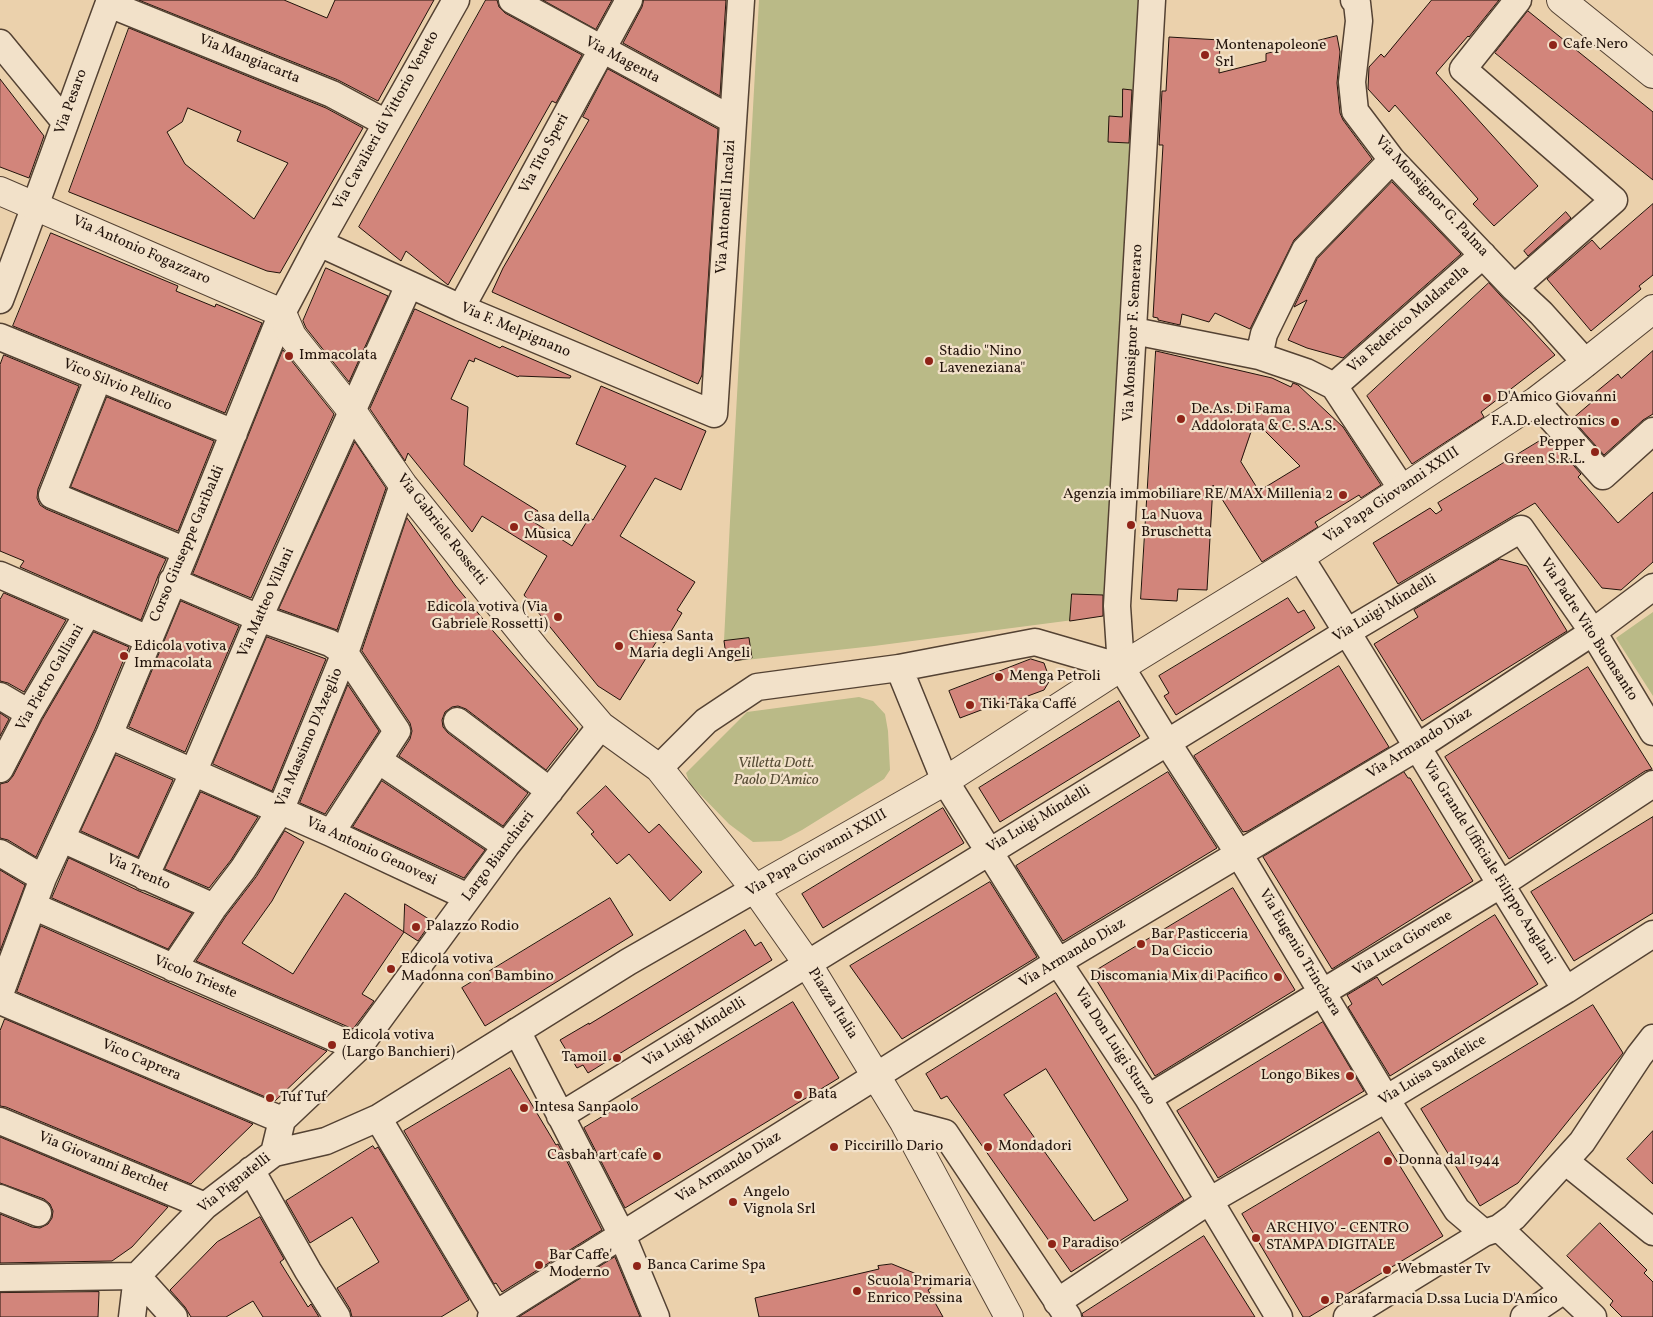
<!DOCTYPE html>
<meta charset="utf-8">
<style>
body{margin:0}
canvas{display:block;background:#ebd1ac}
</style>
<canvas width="1653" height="1317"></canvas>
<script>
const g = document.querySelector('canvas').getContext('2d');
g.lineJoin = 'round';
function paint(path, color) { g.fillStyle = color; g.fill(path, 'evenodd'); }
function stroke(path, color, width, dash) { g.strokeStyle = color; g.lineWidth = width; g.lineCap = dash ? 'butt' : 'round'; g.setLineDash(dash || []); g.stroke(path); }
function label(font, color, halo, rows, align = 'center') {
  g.font = font + ' Vollkorn,serif'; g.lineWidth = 4.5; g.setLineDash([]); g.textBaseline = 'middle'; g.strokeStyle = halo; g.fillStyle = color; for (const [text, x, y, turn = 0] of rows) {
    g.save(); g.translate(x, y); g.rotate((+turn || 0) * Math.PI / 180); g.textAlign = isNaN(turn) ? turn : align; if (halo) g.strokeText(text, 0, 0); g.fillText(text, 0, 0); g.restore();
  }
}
const green = new Path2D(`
 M759,0H1139L1104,616L874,646L727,662L724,641L730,521Z
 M1653,612V696L1616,638Z
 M859,697L873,701L885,714L888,731L890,770L884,779L802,830L781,841L753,842L729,824L690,784L686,773L747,712Z`);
const building = new Path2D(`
 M139,0H284L327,18L335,0H434L378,101L338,80Z
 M486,0H497L499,7L505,13L582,55L556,103L552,101L448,285L406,251L401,261L359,227Z
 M543,0H612L596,29Z
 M644,0H726L720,96L623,43L642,7Z
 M1432,0H1499L1469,37L1468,36L1436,73L1538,186L1494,226L1473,204L1478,199L1395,105L1389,112L1368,89L1369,67L1381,54L1384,57Z
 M1528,11L1653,112V180L1495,53Z
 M129,28L326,108L363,128L280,273L267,271L69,192ZM188,108L241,131L237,141L288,163L254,219L185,164L167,132L182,122Z
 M1337,36L1340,52L1337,83L1340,113L1343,120L1372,159L1294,240L1250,329L1215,313L1209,322L1182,314L1180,325L1158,320V318L1153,317L1163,145H1159L1162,91H1166L1169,37L1220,40L1219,73L1266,61V54Z
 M608,69L718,129L702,375L698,384L492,292L503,268L589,120L583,117Z
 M0,79L44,136L29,178L0,167Z
 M1123,89L1132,90L1129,143L1108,142L1109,116L1122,117Z
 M1392,182L1461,254L1343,358L1307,348L1288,340L1307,300L1294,307L1317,259Z
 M1653,204V275L1639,286L1641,289L1591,331L1547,279L1592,240L1600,249Z
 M1566,212L1571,218L1528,256L1524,251Z
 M51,233L178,286L176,291L215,307L216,304L262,323L225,413L13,326Z
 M326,268L388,296L349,382L306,328L303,321Z
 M1489,283L1555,355L1481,412L1484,417L1412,464L1367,396Z
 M415,309L500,348L502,346L571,376L570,378L519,376L518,377L475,358L474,362L469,360L451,399L468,407L464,465L538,511L532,521L572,546L589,518L593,520L626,466L576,444L601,386L706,431L681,490L655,478L620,536L695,582L677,610L682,613L664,643L658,639L620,700L598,686L524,595L547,556L482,516L472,532L408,453L405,461L370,409Z
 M283,350L334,414L251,598L193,574Z
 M1156,351L1272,378L1291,387L1293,383L1298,385L1343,427L1381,485L1361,498L1359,495L1315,522L1318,527L1262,562L1213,485L1207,590L1178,589L1177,601L1141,599ZM1255,421L1300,466L1259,491L1241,462Z
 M1653,351V414L1643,420L1604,455L1572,419L1593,401L1590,397L1618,374L1621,378Z
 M4,355L79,386L38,489L37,498L40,505L46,509L166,559L158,576L141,620L20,567L24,561L0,551V365Z
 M107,397L214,441L178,531L71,487Z
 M1548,436L1581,474L1578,477L1618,523L1653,492V562L1621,590L1602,588L1535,503L1398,584L1373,543L1430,508L1436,514L1442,510L1438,503Z
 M355,442L386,488L337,630L279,609Z
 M407,518L455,585L487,624L578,729L546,770L466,709L458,706L452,707L445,712L442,720L443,727L448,733L528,793L503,826L399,756L410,739L412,731L410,723L362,651Z
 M1500,559L1527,566L1567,631L1422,721L1374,644L1418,617L1414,610Z
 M4,593L66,620L24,692L8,683L0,681V600Z
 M1072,594L1103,595V616L1070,621Z
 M1288,598L1298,613L1304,610L1315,628L1176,715L1164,696L1169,693L1159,676Z
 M181,601L239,626L185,752L129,727Z
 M94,632L129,647L95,729L36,857L8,840L0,838V784L8,782L13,776L42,720Z
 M267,637L326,659L272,791L213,764Z
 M749,638L752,658L727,662L724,641Z
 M1031,659L1044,663L1050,680L1044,690L1001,706L997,704L960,718L949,691Z
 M1339,666L1389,747L1248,831L1243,832L1194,756Z
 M1588,667L1652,769L1645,771L1509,859L1445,757Z
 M348,685L379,731L325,814L300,803Z
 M1119,701L1140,736L1000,822L979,788Z
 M0,713L9,719L0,736Z
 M116,755L173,780L138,857L81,831Z
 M1168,772L1217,848L1063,941L1016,866Z
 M1404,772L1408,778H1410L1473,881L1332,969L1263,857Z
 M382,781L485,850L464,878L353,827Z
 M606,786L649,833L659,824L702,872L670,901L629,854L617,864L591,834L594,832L577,813Z
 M201,792L258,817L231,860L209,888L165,869Z
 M943,808L964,843L823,928L802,894Z
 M1653,817V913L1574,961L1531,892Z
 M285,831L304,842L272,901L242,943L293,974L345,893L404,932L362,994L374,1001L353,1029L196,961L226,916L256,877Z
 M69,858L139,891L192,913L168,949L52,898Z
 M0,870L25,885L0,951Z
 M990,882L1037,957L902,1039L850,966Z
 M1233,888L1295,990L1155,1076L1092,973Z
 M610,898L633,935L485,1026L462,988Z
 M405,904L432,921L418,941L404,932Z
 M1495,915L1538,984L1390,1076L1348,1007L1352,1004L1347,995L1377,977L1382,985Z
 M41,926L165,981L327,1051L275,1101L17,992Z
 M745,930L755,946L761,942L772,960L588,1073L583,1065L577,1068L560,1040L589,1023V1024Z
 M1056,993L1184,1200L1071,1272L947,1096L941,1099L926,1074ZM1046,1069L1128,1200L1094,1221L1004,1095Z
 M793,1002L839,1078L625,1208L584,1128Z
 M1593,1005L1623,1053L1518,1183L1480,1206L1421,1109Z
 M5,1019L253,1124L191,1184L6,1107L0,1106V1031Z
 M1323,1022L1364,1091L1218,1178L1177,1111Z
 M510,1068L556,1145L558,1144L602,1230L502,1292L496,1283L494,1284L404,1131Z
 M1653,1131V1184L1627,1159Z
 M1379,1132L1443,1236L1309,1317H1303L1242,1214Z
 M0,1137L168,1207L132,1247L112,1261L0,1263V1214L32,1227L40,1228L48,1224L52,1218L53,1211L50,1204L44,1199L0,1183Z
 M373,1146L375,1149L378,1147L469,1300L441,1317H352L350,1309L337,1288L379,1262L352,1217L310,1243L286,1201Z
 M260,1217L284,1259L280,1262L308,1307L311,1304L319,1317H263L253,1301L226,1317H191L185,1307L170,1290L217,1242Z
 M1600,1223L1647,1270L1644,1273L1653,1282V1317H1622L1610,1305L1613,1301L1567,1256Z
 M1204,1236L1255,1317H1083L1082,1314Z
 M615,1257L640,1317H519Z
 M892,1264L924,1277L931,1288L928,1290L943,1317H759L755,1298L879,1269L878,1266Z
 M99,1292L98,1317H0V1293Z`);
const minor = new Path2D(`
 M512,0L733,120
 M1152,0L1117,606L1121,667L1167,742L1239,854L1386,1099L1457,1210L1484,1233
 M1354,0L1357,3L1359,21L1352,82L1355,111L1392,160L1514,288L1541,313L1586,363
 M109,4L332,94L386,123
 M0,43L65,122
 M319,243L461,308L714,414L741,0
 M1514,288L1614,200L1463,69L1518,0
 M0,300C38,200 73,100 110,0
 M461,308L629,0
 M1134,331L1259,356L1306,372L1334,386L1402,489
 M0,337L234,433
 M1259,356L1264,334L1305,250L1392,160
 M98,379L52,495L186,551
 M1334,386L1483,255
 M1536,401L1603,476L1653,431
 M1300,557C1391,700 1476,847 1566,990
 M0,575L148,639
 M172,581L259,618L330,643L345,653L397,731L378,760
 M899,668L945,781L1058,962L1148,1098L1279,1317
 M0,696L29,713
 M457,721L550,791
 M109,735L331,833L468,897
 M659,768L706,721L757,687L899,668L1035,642L1121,667
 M0,769L29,713L88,613
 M331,833L378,760L506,846
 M62,839L214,907
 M0,853L43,878
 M145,877L193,773L259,618L409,285
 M33,906L358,1048
 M173,968L214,907L243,869L280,811L345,653L403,485
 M0,994L43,878L109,735L186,551L282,313L319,243L456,0
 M0,1001L282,1120
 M517,1031L622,1235L656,1317
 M1148,1098L1500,885L1653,784
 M560,1116L1347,632L1521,529L1593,632L1653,732
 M378,1118L495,1314
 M0,1121L205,1206
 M904,1122L945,1133L1068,1317
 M274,1153L282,1120L358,1048L506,846L601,726
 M1565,1161L1653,1232
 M251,1170L308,1271L337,1317
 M0,1198L38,1213
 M1499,1228L1593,1317
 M137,1276L205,1206L274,1153L326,1141L378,1118L628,962L755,889
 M137,1276L174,1317
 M0,1278L137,1276
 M1057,1302L1209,1201L1386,1099L1566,990L1653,934
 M132,1317L137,1276
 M491,1317L1058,962L1416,748L1593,632L1653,587
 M1347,1317L1484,1233L1499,1228L1514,1217L1582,1142L1639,1056L1653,1038
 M1524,1317L1564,1290`);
const tertiary = new Path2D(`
 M1561,0L1653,74
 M0,191L282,313L292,336L352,411L403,485L536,650L601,726L659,768L755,889L807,963L904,1122L1009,1317
 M755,889L945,781L1121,667L1300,557L1536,401L1579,368L1653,309`);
const markers = [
 [1553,45,5,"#8f2418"],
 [1205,55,5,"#8f2418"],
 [289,356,5,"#8f2418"],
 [929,361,5,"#8f2418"],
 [1487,398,5,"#8f2418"],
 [1181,419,5,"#8f2418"],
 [1615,422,5,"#8f2418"],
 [1595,452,5,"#8f2418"],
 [1343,495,5,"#8f2418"],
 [1131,525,5,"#8f2418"],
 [514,527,5,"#8f2418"],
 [558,617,5,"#8f2418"],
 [619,646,5,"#8f2418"],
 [124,656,5,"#8f2418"],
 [999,677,5,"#8f2418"],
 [970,705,5,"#8f2418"],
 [416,927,5,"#8f2418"],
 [1141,944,5,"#8f2418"],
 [391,969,5,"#8f2418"],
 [1278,977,5,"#8f2418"],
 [332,1045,5,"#8f2418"],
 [617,1058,5,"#8f2418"],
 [1350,1076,5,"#8f2418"],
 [798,1095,5,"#8f2418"],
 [270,1098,5,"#8f2418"],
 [524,1108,5,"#8f2418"],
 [834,1147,5,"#8f2418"],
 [988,1147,5,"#8f2418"],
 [657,1156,5,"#8f2418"],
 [1388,1161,5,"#8f2418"],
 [733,1202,5,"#8f2418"],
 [1256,1238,5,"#8f2418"],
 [1052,1244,5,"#8f2418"],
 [539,1265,5,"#8f2418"],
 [637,1266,5,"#8f2418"],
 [1387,1270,5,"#8f2418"],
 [857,1291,5,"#8f2418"],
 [1325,1300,5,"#8f2418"]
];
const poiNames = [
 ["Cafe Nero",1563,45],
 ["Montenapoleone",1215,46],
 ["Srl",1215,63],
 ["Stadio \"Nino",939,352],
 ["Laveneziana\"",939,369],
 ["Immacolata",299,356],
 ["D'Amico Giovanni",1497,398],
 ["De.As. Di Fama",1191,410],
 ["Addolorata & C. S.A.S.",1191,427],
 ["F.A.D. electronics",1605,422,"right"],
 ["Pepper",1585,443,"right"],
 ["Green S.R.L.",1585,460,"right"],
 ["Agenzia immobiliare RE/MAX Millenia 2",1333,495,"right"],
 ["La Nuova",1141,516],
 ["Bruschetta",1141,533],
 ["Casa della",524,518],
 ["Musica",524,535],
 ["Edicola votiva (Via",548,608,"right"],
 ["Gabriele Rossetti)",548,625,"right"],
 ["Chiesa Santa",629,637],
 ["Maria degli Angeli",629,654],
 ["Edicola votiva",134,647],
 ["Immacolata",134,664],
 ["Menga Petroli",1009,677],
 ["Tiki Taka Caffé",980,705],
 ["Palazzo Rodio",426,927],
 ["Bar Pasticceria",1151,935],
 ["Da Ciccio",1151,952],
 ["Edicola votiva",401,960],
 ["Madonna con Bambino",401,977],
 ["Discomania Mix di Pacifico",1268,977,"right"],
 ["Edicola votiva",342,1036],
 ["(Largo Banchieri)",342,1053],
 ["Tamoil",607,1058,"right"],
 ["Longo Bikes",1340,1076,"right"],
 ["Bata",808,1095],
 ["Tuf Tuf",280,1098],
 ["Intesa Sanpaolo",534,1108],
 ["Piccirillo Dario",844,1147],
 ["Mondadori",998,1147],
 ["Casbah art cafe",647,1156,"right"],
 ["Donna dal 1944",1398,1161],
 ["Angelo",743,1193],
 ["Vignola Srl",743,1210],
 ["ARCHIVO' - CENTRO",1266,1229],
 ["STAMPA DIGITALE",1266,1246],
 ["Paradiso",1062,1244],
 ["Bar Caffe'",549,1256],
 ["Moderno",549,1273],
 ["Banca Carime Spa",647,1266],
 ["Webmaster Tv",1397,1270],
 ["Scuola Primaria",867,1282],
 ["Enrico Pessina",867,1299],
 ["Parafarmacia D.ssa Lucia D'Amico",1335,1300]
];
const streetNames = [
 ["Via Mangiacarta",249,60,22],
 ["Via Magenta",622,61,28],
 ["Via Pesaro",72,102,-70],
 ["Via Cavalieri di Vittorio Veneto",387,121,-61],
 ["Via Tito Speri",545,154,-62],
 ["Via Monsignor G. Palma",1431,197,47],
 ["Via Antonelli Incalzi",727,207,-86],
 ["Via Antonio Fogazzaro",141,251,24],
 ["Via Federico Maldarella",1409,320,-41],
 ["Via F. Melpignano",515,331,23],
 ["Via Monsignor F. Semeraro",1134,333,-87],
 ["Vico Silvio Pellico",117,386,22],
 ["Via Papa Giovanni XXIII",1392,496,-34],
 ["Via Gabriele Rossetti",441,530,52],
 ["Corso Giuseppe Garibaldi",188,544,-67],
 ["Via Matteo Villani",267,603,-66],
 ["Via Luigi Mindelli",1385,609,-31],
 ["Via Padre Vito Buonsanto",1588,630,57],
 ["Via Pietro Galliani",51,678,-60],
 ["Via Massimo D'Azeglio",310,738,-67],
 ["Via Armando Diaz",1420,744,-32],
 ["Via Luigi Mindelli",1039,820,-31],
 ["Via Antonio Genovesi",371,852,25],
 ["Via Papa Giovanni XXIII",817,854,-30],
 ["Largo Bianchieri",499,857,-53],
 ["Via Grande Ufficiale Filippo Anglani",1488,863,58],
 ["Via Trento",138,873,24],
 ["Via Luca Giovene",1403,944,-31],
 ["Via Eugenio Trinchera",1299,953,59],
 ["Via Armando Diaz",1073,954,-31],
 ["Vicolo Trieste",195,978,23],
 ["Piazza Italia",832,1004,58],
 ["Via Luigi Mindelli",695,1033,-32],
 ["Via Don Luigi Sturzo",1114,1047,57],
 ["Vico Caprera",141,1061,23],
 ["Via Luisa Sanfelice",1433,1071,-31],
 ["Via Giovanni Berchet",103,1163,22],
 ["Via Armando Diaz",729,1168,-32],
 ["Via Pignatelli",235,1184,-38]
];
const parkNames = [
 ["Villetta Dott.",776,764],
 ["Paolo D'Amico",776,781]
];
paint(green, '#baba87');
paint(building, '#d2857b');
stroke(building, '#22130b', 1);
stroke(minor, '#544233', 29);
stroke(tertiary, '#544233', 30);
stroke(minor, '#f2e1c9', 26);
stroke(tertiary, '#f2e1c9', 28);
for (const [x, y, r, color] of markers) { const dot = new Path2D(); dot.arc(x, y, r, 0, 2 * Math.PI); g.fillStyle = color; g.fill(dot); stroke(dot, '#f2e1c9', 2); }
label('15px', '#22130b', '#f2e1c9', poiNames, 'left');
label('15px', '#22130b', '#f2e1c9', streetNames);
label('italic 15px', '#574d36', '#f2e1c9', parkNames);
</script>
